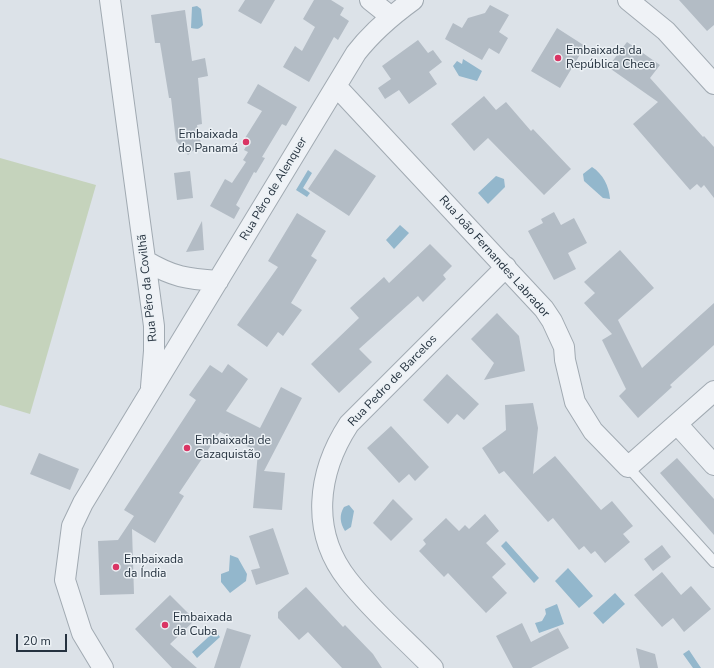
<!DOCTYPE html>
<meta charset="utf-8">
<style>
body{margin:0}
#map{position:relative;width:714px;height:668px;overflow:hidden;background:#dce2e8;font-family:"Nunito Sans",sans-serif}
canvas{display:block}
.scale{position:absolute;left:16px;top:634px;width:51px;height:18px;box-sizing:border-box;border:2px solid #25323f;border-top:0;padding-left:5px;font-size:12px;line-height:14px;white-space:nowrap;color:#25323f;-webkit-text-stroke:3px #ecf1f5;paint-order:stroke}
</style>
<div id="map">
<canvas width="714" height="668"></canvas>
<div class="scale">20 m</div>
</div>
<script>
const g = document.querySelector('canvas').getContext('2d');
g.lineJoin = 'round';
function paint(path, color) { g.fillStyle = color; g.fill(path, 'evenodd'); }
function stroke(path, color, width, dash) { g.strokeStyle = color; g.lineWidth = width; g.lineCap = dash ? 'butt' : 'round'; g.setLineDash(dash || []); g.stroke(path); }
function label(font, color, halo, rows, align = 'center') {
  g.font = font + ' "Nunito Sans",sans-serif'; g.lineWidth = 3; g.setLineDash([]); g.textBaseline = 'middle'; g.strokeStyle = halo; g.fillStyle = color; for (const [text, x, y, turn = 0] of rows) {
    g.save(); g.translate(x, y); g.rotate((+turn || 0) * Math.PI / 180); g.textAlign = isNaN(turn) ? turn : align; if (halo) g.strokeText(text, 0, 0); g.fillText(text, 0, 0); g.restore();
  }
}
const green = new Path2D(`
 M0,158L96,185L30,414L0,405Z`);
const water = new Path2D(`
 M197,6L201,9L203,25C199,30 196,29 191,28L192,7Z
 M463,59L482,71L477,81L459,76L453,66L457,61L462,64Z
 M592,167C603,174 609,186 610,199L603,198L584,181L583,174Z
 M308,170L312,173L303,188L310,193L307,197L296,190Z
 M496,176L504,179L505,187L488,204L478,193Z
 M400,225L409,233L394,249L386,240Z
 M349,505L354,511L351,527L345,531C340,523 339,515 344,507Z
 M506,541L539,578L534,583L501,546Z
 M230,555L238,558L247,574L246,581L230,593L221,582V574L229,571Z
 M568,568L593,596L579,608L555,581Z
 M615,593L625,604L603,624L593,613Z
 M557,604L564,624L539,633L535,623L542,621L546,614L545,609Z
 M215,631L220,637L197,658L192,652Z
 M689,650L701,668H693L683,654Z`);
const building = new Path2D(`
 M245,0H275L261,24L238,11Z
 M314,0H331L344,8L340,15L349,21L338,40L334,37L309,82L283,67L295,46L302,51L315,27L303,19Z
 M679,0H714V25L707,31Z
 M490,5L509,15L499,32L508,38L499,54L489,48L482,60L445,39L453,23L462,28L468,18L485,13Z
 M185,10L192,61L205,58L208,76L198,78L202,124L197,125L201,144L188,155L176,141L171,98H169L160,43H155L151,15Z
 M557,28L585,46L560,88L531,71Z
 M418,40L428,53L433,50L442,62L429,72L437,84L409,104L399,90L385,99L378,88L391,79L382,66Z
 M627,42L660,65L650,78L703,137L704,136L714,147V198L704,185L701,188L697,184L690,190L633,124L658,102L608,67Z
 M258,84L297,107L286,126L282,124L262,157L265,158L256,173L254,172L236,205L240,208L234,219L210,206L225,179L232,183L246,162L243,160L248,152L244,150L249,141L245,138L262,111L247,103Z
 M484,96L496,110L506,102L531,131L533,129L571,169L544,195L488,138L474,151L451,124Z
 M335,149L376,176L349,216L308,189Z
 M190,171L193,198L177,200L174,173Z
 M554,212L561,225L574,218L587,243L568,253L576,269L554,280L528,231L543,223L541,219Z
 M297,213L326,231L311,256L317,260L291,303L302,310L283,336L278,332L267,347L237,325L278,267L268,261Z
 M202,221L204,250L186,252Z
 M430,244L452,266L443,275L446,279L423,302L418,296L359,349L372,362L339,393L311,364L359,318L350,308L384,277L389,283Z
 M620,250L654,288L618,320L642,368L714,303V345L670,385L672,387L638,418L619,396L626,389L602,340L612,334L584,303L595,293L584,282Z
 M497,313L519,336L525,371L484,380L494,363L471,339Z
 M228,364L248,379L226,411L260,428L281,387L302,398L264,471L285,473L282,510L253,508L258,452L220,432L179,493L184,496L155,543L132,529L134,594L100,595L98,541L118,540L134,516L124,510L196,400L189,395L210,365L222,373Z
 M447,374L479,404L464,420L457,414L448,424L423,400Z
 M533,403L538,428L533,474L555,456L601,510L612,501L633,526L623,534L630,542L605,563L595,551L591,554L584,546L579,550L553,518L548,522L504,471L499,474L482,448L506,430L505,405Z
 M391,426L429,467L415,481L409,474L399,483L367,448Z
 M39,453L79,469L70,490L30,474Z
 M677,458L714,499V535L660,473Z
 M393,499L413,519L391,541L373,523Z
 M485,514L499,531L486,543L506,564L492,577L507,593L486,613L448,573L444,577L419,551L426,544L423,540L446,518L459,531L465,525L469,529Z
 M273,528L289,574L256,585L251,570L260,568L249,536Z
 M662,545L671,557L653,571L644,559Z
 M662,572L681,595L691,586L711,609L684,632L673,618L662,627L634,595Z
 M306,587L343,627L345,625L373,654L382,668H342L308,632L299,640L278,618V612Z
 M170,595L195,620L170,644L197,668H172L135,629Z
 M522,623L531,642L558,628L569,648L531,668H513L496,636Z
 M227,628L251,635L240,668H214Z
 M636,648L655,654L658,668H640Z`);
const service = new Path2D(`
 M628,467L714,562`);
const minor = new Path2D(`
 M110,0L154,326V351L151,387
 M370,0L390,16
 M628,0L666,31L714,84
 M336,86L544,309L552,321L564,347L565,360L575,402L593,431L628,467L714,391
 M146,261C173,277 187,279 218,281
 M677,424L714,465
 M103,668L82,633L65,580L72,526L83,503L356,53C373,31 391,16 413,0
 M433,668C405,639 373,612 348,580C310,532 317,473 349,424L506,267`);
const markers = [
 [558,58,4,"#da3464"],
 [246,142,4,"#da3464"],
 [187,448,4,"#da3464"],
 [116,567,4,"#da3464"],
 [165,625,4,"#da3464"]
];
const poiNames = [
 ["Embaixada da",566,51],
 ["República Checa",566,65],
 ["Embaixada",238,135,"right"],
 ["do Panamá",238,149,"right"],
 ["Embaixada de",195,441],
 ["Cazaquistão",195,455],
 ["Embaixada",124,560],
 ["da Índia",124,574],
 ["Embaixada",173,618],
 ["da Cuba",173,632]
];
const streetNames = [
 ["Rua Pêro de Alenquer",274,189,-59],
 ["Rua João Fernandes Labrador",494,257,48],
 ["Rua Pêro da Covilhã",148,288,-96],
 ["Rua Pedro de Barcelos",393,381,-46]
];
paint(green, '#c5d3bc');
paint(water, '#93b7cc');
paint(building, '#b3bcc5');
stroke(service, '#a1aab2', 12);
stroke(minor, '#a1aab2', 22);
stroke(service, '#eff2f6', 10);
stroke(minor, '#eff2f6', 20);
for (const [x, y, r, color] of markers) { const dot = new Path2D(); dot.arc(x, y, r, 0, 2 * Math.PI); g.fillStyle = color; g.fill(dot); stroke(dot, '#ecf1f5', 1.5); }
label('12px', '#25323f', '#ecf1f5', poiNames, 'left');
label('12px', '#25323f', '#ecf1f5', streetNames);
</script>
